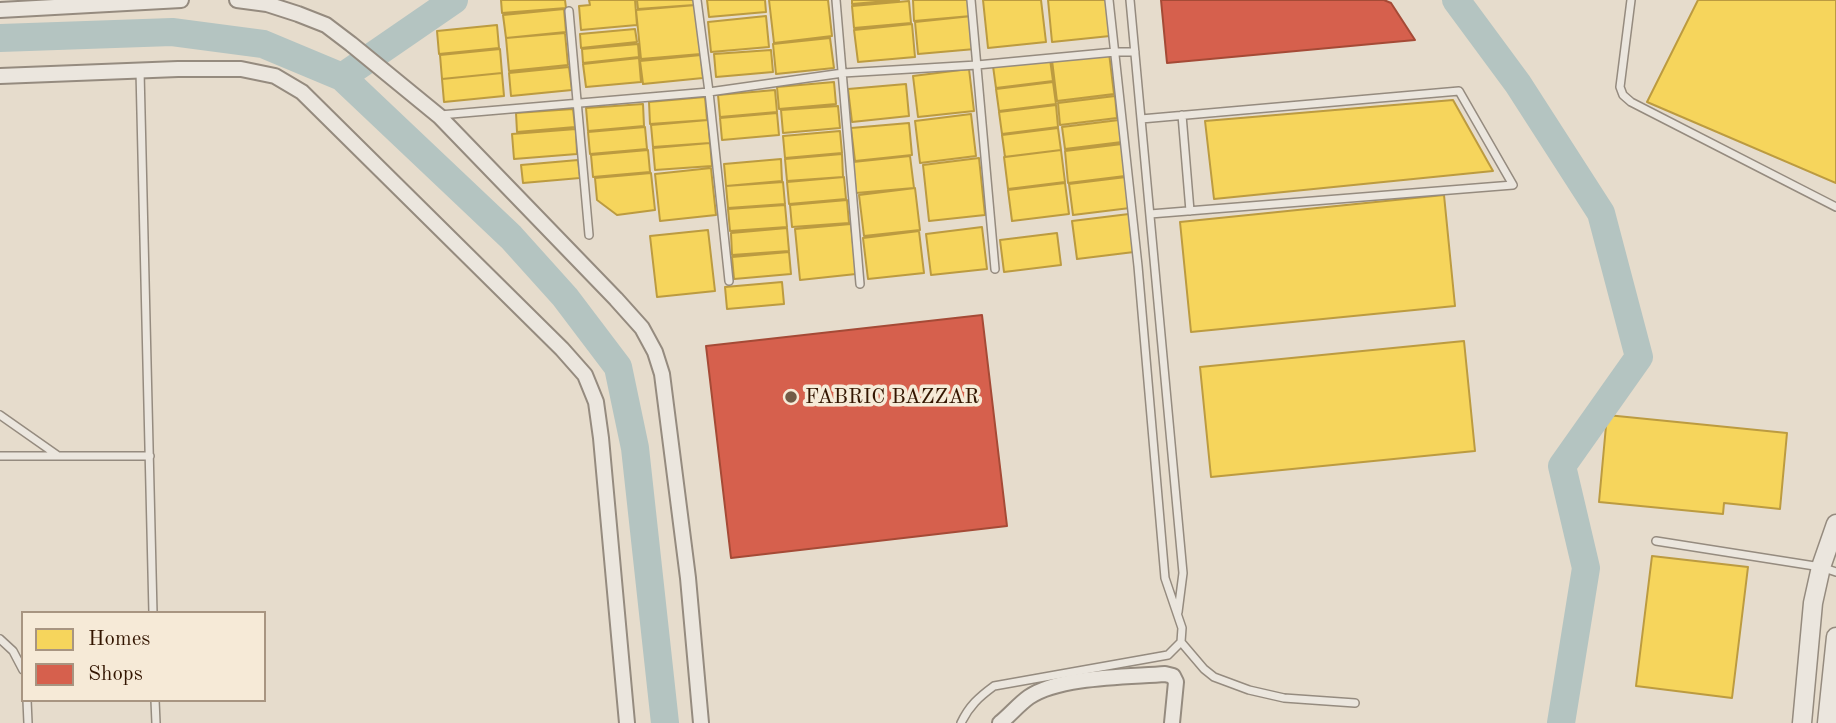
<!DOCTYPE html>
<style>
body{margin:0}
#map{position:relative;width:1836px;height:723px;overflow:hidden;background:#e6dccc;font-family:"Old Standard TT",serif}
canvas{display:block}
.legend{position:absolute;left:21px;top:611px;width:245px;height:91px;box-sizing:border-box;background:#f6ead7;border:2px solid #a89581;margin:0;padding:9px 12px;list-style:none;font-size:21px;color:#331500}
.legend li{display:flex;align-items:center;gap:14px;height:35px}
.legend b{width:35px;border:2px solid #a89581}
</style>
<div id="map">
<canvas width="1836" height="723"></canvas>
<ul class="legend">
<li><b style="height:19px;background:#f6d55c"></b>Homes</li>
<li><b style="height:19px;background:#d6604d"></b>Shops</li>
</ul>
</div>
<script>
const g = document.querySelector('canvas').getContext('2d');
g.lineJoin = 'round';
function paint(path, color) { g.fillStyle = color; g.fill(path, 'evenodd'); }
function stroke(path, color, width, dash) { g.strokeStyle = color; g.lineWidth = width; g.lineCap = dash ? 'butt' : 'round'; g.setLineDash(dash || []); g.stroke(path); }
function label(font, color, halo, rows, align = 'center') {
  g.font = font + ' "Old Standard TT",serif'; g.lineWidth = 7; g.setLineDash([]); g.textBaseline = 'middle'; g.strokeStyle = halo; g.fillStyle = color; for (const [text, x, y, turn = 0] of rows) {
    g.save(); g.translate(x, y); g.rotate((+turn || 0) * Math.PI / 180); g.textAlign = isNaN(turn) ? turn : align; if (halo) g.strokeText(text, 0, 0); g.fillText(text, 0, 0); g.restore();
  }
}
const homes = new Path2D(`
 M501,0H565L566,8L502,13Z
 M589,0H635L637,25L581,30L579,6L590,5Z
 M637,0H694V5L638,9Z
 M707,0H765L766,12L709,17Z
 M769,0H828L832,36L774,43Z
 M852,0H899L852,4Z
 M913,0H970L971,16L914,21Z
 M983,0H1041L1046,42L988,48Z
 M1048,0H1106L1110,36L1052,42Z
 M1698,0H1836V183L1647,102Z
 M909,1L911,23L854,28L852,6Z
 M696,5L701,54L641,59L636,10Z
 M564,9L566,32L506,38L503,15Z
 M766,16L769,47L711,52L708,22Z
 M972,16L975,49L918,54L915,22Z
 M912,24L915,57L858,62L854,30Z
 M497,25L499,48L439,54L437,31Z
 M635,29L637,42L581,48L580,34Z
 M565,33L568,65L509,71L506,38Z
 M830,38L834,68L776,74L773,44Z
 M638,44L639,57L583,63L582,49Z
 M500,49L502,73L442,79L440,55Z
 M771,50L773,72L716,77L714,54Z
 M1109,53L1114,94L1057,101L1052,60Z
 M701,55L703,78L643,84L640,61Z
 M639,58L641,82L586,87L583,64Z
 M1050,59L1053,81L996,88L993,66Z
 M569,67L572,90L511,96L509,73Z
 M969,69L974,111L918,117L913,76Z
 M502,73L504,96L444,102L442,79Z
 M834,82L836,104L779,109L777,87Z
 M1053,82L1056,104L999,111L996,89Z
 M906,84L909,116L852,122L848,89Z
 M775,90L777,112L720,117L718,95Z
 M1115,96L1117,118L1060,125L1058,103Z
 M705,97L707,120L650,124L649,102Z
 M1453,100L1493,171L1214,199L1205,121Z
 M643,104L644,126L588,131L586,108Z
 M1056,105L1058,127L1002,134L999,112Z
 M838,106L840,128L783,133L781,110Z
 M573,109L575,127L517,132L516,113Z
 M777,113L779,135L722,140L720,118Z
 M971,114L976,156L920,163L915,121Z
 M708,120L710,143L653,147L651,125Z
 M1119,120L1122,142L1065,149L1062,127Z
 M909,123L912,155L855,161L851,128Z
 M645,127L647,149L590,154L588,132Z
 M1058,128L1061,150L1005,157L1002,135Z
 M576,129L577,154L514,159L512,134Z
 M840,131L842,153L785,158L783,136Z
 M710,143L712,166L655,170L653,148Z
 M1122,144L1125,176L1068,183L1065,151Z
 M648,150L650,172L593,177L591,155Z
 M1061,150L1065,182L1008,189L1004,157Z
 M842,154L843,177L787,181L785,159Z
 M910,156L914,188L856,193L853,162Z
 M979,158L985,215L929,221L923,165Z
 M781,159L782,181L726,186L724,164Z
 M578,160L580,178L523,183L521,165Z
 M711,168L716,215L660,221L655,174Z
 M651,173L655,210L617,215L597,200L595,178Z
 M844,177L846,199L789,204L787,182Z
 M1126,177L1130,208L1073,215L1069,184Z
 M783,182L785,204L728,208L726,186Z
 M1065,183L1069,214L1012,221L1008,190Z
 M915,188L920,230L864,236L859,195Z
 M1444,195L1455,306L1191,332L1180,222Z
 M847,200L849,223L792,227L790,205Z
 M785,205L787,227L730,231L728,209Z
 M1129,214L1134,252L1077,259L1072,221Z
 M851,224L856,274L800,280L795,229Z
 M982,227L987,269L931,275L926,234Z
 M787,228L789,251L732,255L731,233Z
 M708,230L715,291L657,297L650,236Z
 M919,231L924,273L868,279L863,238Z
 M1057,233L1061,265L1004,272L1000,240Z
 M789,252L791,274L734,279L732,257Z
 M782,282L784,304L727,309L725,287Z
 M1464,341L1475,451L1211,477L1200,367Z
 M1607,415L1787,433L1780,509L1724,503L1723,514L1599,502Z
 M1652,556L1748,567L1732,698L1636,686Z`);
const shops = new Path2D(`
 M1161,0H1384L1391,3L1415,40L1167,63Z
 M982,315L1007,526L731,558L706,346Z`);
const river = new Path2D(`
 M1456,0L1518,84L1601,213L1639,357L1562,466L1586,568L1561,723
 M0,38L172,32L263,44L342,77L511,237L565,297L618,367L635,448L665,723
 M342,77L454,0`);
const service = new Path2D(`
 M697,0L709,92L729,281
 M836,0L860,284
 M971,0L995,269
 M1130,0L1183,573L1178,612
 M1631,0L1620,87L1623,95L1631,102L1836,207
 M569,11L589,235
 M140,71L153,613
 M440,115L709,92L843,73L977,65L1115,52H1135
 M1182,115L1190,211
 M1141,119L1459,91L1513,185L1150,214
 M0,415L57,455
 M0,456H150
 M1656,541L1821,567L1836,572
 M0,639L13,651L23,670
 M1181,642L1204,669L1214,677L1249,690L1284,698L1355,703
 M27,700L28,723
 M155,700L156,723
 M961,723C969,706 979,697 994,686L1168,655L1181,642L1182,628L1165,578L1138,266L1109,0`);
const minor = new Path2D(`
 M237,0L267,4L298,14L326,25L351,44L439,116L616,299L642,328L655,352L662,374L688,578L701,723
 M0,10L181,0
 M0,76L178,69H241L275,76L302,92L562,349L585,375L596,402L601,438L627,723
 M1000,723C1010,715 1019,704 1029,697C1060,676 1128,677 1165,674L1173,676L1176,682L1172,723`);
const tertiary = new Path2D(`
 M1802,723L1813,603L1821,567L1836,524
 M1827,723L1836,637`);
const markers = [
 [791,397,7,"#725b47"]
];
const poiNames = [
 ["FABRIC BAZZAR",805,397]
];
paint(homes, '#f6d55c');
stroke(homes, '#bc9b40', 2);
paint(shops, '#d6604d');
stroke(shops, '#a54a36', 2);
stroke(river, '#b4c4c1', 28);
stroke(service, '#958b7f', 10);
stroke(minor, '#958b7f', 18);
stroke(tertiary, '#958b7f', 21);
stroke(service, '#ebe6de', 7);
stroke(minor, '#ebe6de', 14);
stroke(tertiary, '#ebe6de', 18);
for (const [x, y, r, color] of markers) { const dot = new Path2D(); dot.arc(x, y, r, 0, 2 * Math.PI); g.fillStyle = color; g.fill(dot); stroke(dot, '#f6ead7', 2.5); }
label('21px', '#331500', '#f6ead7', poiNames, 'left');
</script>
